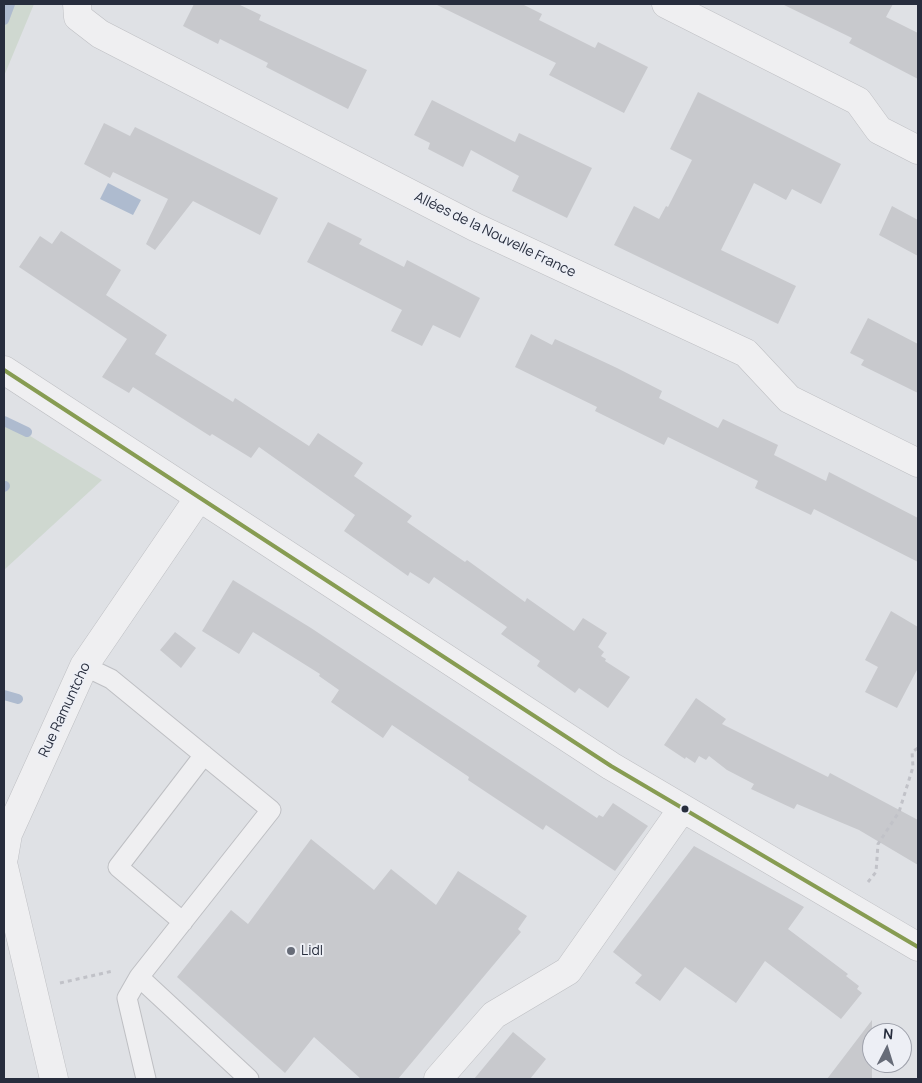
<!DOCTYPE html>
<meta charset="utf-8">
<style>
body{margin:0}
#map{position:relative;width:922px;height:1083px;overflow:hidden;background:#dfe1e5;font-family:Manrope,sans-serif}
canvas{display:block}
.frame{position:absolute;inset:0;border:5px solid #272d3d;pointer-events:none}
.north{position:absolute;left:862px;top:1023px;width:50px;height:50px;box-sizing:border-box;background:#edeff5;border:1px solid #9ea1ab;border-radius:50%;rotate:5deg;font-size:14px;font-weight:700;line-height:20px;text-align:center;color:#272d3d}
.north::after{content:'';display:block;margin:auto;width:18px;height:22px;background:#676c78;clip-path:polygon(50% 0,100% 100%,50% 72%,0 100%)}
</style>
<div id="map">
<canvas width="922" height="1083"></canvas>
<div class="frame"></div>
<div class="north">N</div>
</div>
<script>
const g = document.querySelector('canvas').getContext('2d');
g.lineJoin = 'round';
function paint(path, color) { g.fillStyle = color; g.fill(path, 'evenodd'); }
function stroke(path, color, width, dash) { g.strokeStyle = color; g.lineWidth = width; g.lineCap = dash ? 'butt' : 'round'; g.setLineDash(dash || []); g.stroke(path); }
function label(font, color, halo, rows, align = 'center') {
  g.font = font + ' Manrope,sans-serif'; g.lineWidth = 4; g.setLineDash([]); g.textBaseline = 'middle'; g.strokeStyle = halo; g.fillStyle = color; for (const [text, x, y, turn = 0] of rows) {
    g.save(); g.translate(x, y); g.rotate((+turn || 0) * Math.PI / 180); g.textAlign = isNaN(turn) ? turn : align; if (halo) g.strokeText(text, 0, 0); g.fillText(text, 0, 0); g.restore();
  }
}
const green = new Path2D(`
 M4,4H34L4,76Z
 M4,420L102,480L4,570Z`);
const water = new Path2D(`
 M108,183L141,200L133,215L100,199Z`);
const stream = new Path2D(`
 M4,20L10,4
 M4,421L27,432
 M4,487L5,486
 M4,695L18,699`);
const building = new Path2D(`
 M194,4H238L261,15L259,20L367,70L348,109L266,67L268,63L220,39L218,44L183,26Z
 M435,4H522L542,14L539,20L595,48L598,42L648,67L624,113L549,75L556,63Z
 M782,4H893L886,17L918,33V79L849,43L852,38Z
 M698,92L841,164L821,204L792,189L786,200L754,183L721,250L796,286L778,324L614,245L634,206L659,219L666,206L668,207L692,160L670,149Z
 M432,100L515,142L519,133L592,168L567,218L512,191L519,176L471,150L463,167L428,149L430,143L414,135Z
 M104,123L130,136L135,127L278,198L260,235L193,201L155,250L146,244L168,199L113,172L110,178L84,164Z
 M892,206L918,220V256L879,235Z
 M328,222L362,239L359,244L404,267L407,260L480,298L460,338L433,325L422,346L391,331L402,310L307,262Z
 M61,231L121,270L106,295L167,335L155,354L233,402L235,398L309,446L318,433L363,463L354,476L412,516L407,522L465,562L467,560L525,602L527,598L574,631L583,618L607,633L598,647L604,652L601,656L606,659L605,661L630,677L608,708L579,688L575,693L537,666L540,661L501,634L507,627L434,577L429,584L410,572L408,576L344,531L355,515L259,447L251,458L212,434L210,436L133,387L129,393L102,377L127,339L19,267L40,236L52,244Z
 M868,318L918,344V393L861,365L864,360L850,353Z
 M531,334L552,345L555,339L617,368L662,391L659,398L718,428L723,419L778,445L774,455L826,481L829,472L918,518V562L814,509L811,515L755,488L758,481L668,437L664,445L595,411L597,407L515,367Z
 M233,580L311,628L597,818L599,815L603,817L613,803L648,826L615,871L546,825L543,830L468,780L469,777L392,725L383,738L331,702L339,690L319,676L320,674L253,632L239,654L202,631Z
 M891,611L918,627V668L897,708L865,692L878,667L865,660Z
 M175,632L196,648L181,668L160,650Z
 M696,698L726,719L722,724L828,777L830,773L918,820V865L859,830L797,804L794,809L751,789L754,784L727,770L709,756L706,760L699,756L695,763L686,757L685,759L664,745Z
 M311,839L374,890L391,869L436,905L458,871L527,916L518,929L521,932L398,1079H361L314,1037L285,1073L177,977L231,910L248,924Z
 M694,846L804,907L788,929L848,974L846,976L859,986L857,989L862,993L841,1019L765,961L736,1003L685,967L660,1001L635,983L642,975L613,952Z
 M872,1020V1079H827Z
 M513,1032L546,1059L530,1079H474Z`);
const path = new Path2D(`
 M868,882L876,872L878,844L899,812L913,767L912,752L918,748
 M60,983L113,971`);
const lane = new Path2D(`
 M84,666L111,679L271,810L139,977L249,1079
 M183,922L118,867L204,755
 M139,977L127,998L146,1079`);
const street = new Path2D(`
 M77,4L78,17L100,34L475,227L746,353L789,399L918,463
 M666,4L858,101L879,130L918,150
 M4,370L611,766L918,947
 M4,857L8,834L84,666L198,499
 M4,867L54,1079
 M438,1079L494,1015L568,971L682,809`);
const bus1 = new Path2D(`
 M4,370L611,766L918,947`);
const markers = [
 [685,809,4.5,"#272d3d"],
 [291,951,5,"#676c78"]
];
const streetNames = [
 ["Allées de la Nouvelle France",495,235,26],
 ["Rue Ramuntcho",65,710,-65]
];
const poiNames = [
 ["Lidl",301,951]
];
paint(green, '#cfd8d0');
paint(water, '#aebbcf');
stroke(stream, '#aebbcf', 10);
paint(building, '#c8c9cd');
stroke(lane, '#bebfc3', 21);
stroke(street, '#bebfc3', 29);
stroke(path, '#c1c2c8', 3, [4, 4]);
stroke(lane, '#efeff1', 19);
stroke(street, '#efeff1', 28);
stroke(bus1, '#879c52', 4);
for (const [x, y, r, color] of markers) { const dot = new Path2D(); dot.arc(x, y, r, 0, 2 * Math.PI); g.fillStyle = color; g.fill(dot); stroke(dot, '#edeff5', 2); }
label('14px', '#272d3d', '#edeff5', streetNames);
label('14px', '#272d3d', '#edeff5', poiNames, 'left');
</script>
